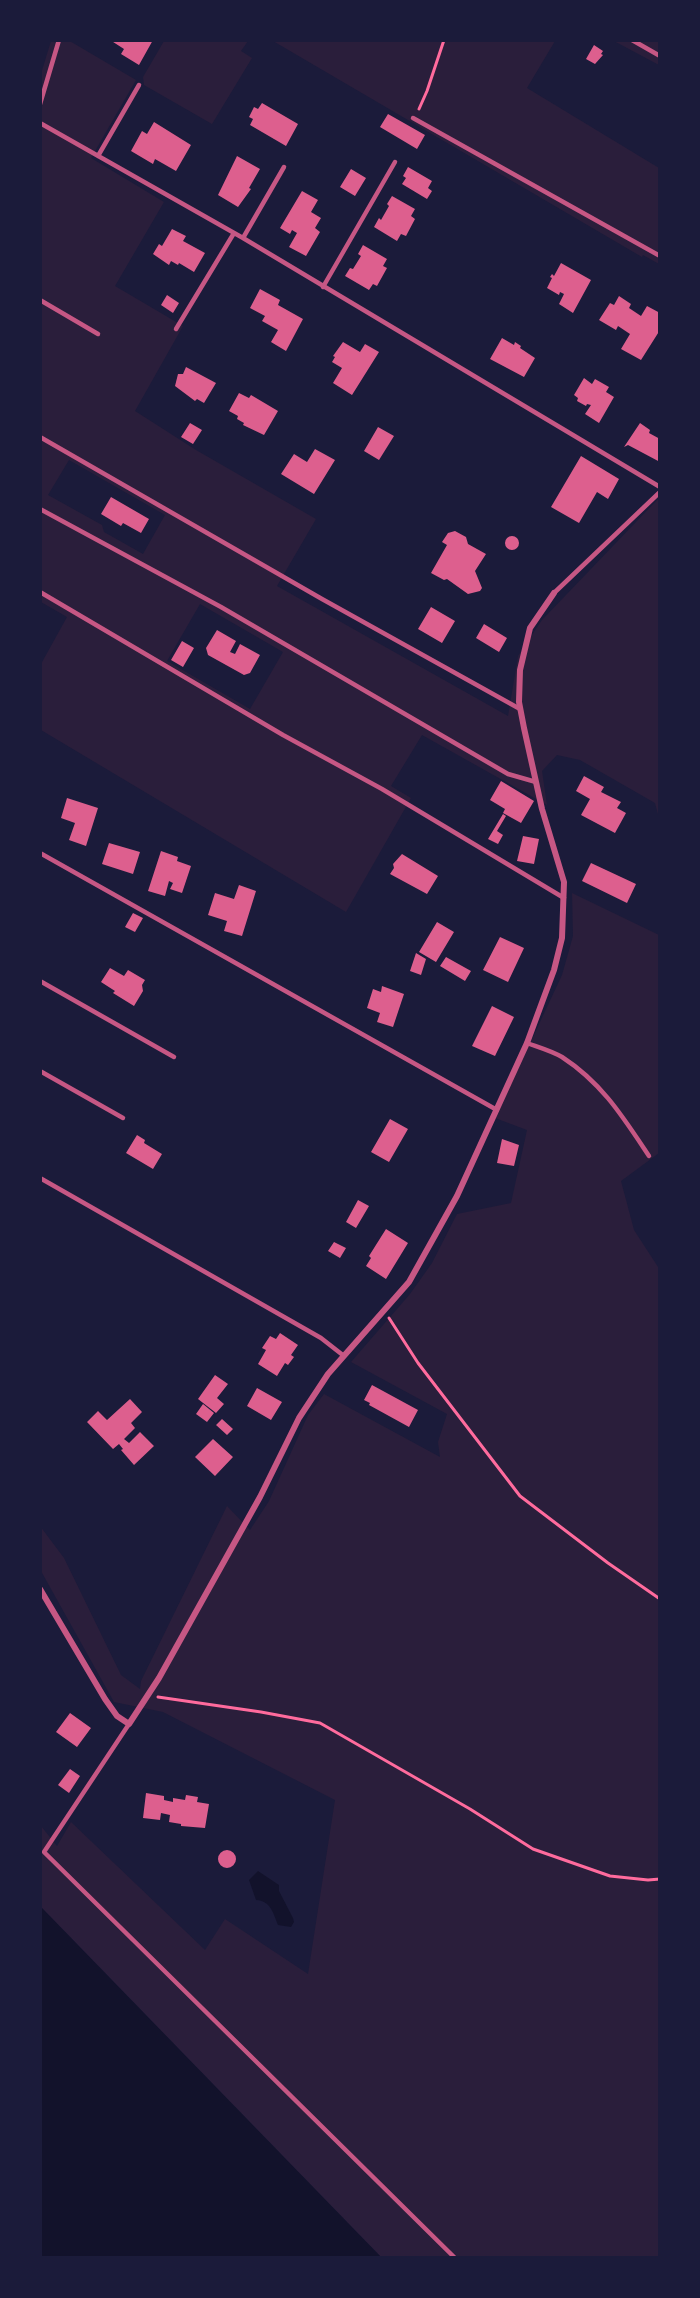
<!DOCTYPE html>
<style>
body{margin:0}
#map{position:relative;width:700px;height:2298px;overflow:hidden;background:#1b1b3a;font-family:"Sofia Sans Condensed",sans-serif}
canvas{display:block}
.frame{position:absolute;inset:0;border:42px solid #1b1b3a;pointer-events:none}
</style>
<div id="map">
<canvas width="700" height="2298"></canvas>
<div class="frame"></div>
</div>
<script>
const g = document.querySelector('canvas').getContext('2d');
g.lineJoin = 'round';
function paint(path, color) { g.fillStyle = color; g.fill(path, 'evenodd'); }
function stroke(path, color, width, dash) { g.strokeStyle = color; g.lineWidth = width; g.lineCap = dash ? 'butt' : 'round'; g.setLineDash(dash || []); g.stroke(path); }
const green = new Path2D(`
 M68,40L136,80L91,158L164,202L115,286L183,326L135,411L196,450L316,519L277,586L508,716L518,656L542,620L659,498V818L655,803L580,760L557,755L542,771L547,805L422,735L391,786L411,798L346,912L41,730V664L67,617L41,602L40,77L51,41ZM69,460L165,515L143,554L104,532L102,525L48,495ZM200,604L283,652L250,709L167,661Z
 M164,41H248L241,51L252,58L212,124L144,85L143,77Z
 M273,41H555L527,88L659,168V264L643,255L642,257Z
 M614,41H659V65Z
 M572,893L659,935V1153L621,1181L634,1230L660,1270L659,2257H381L41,1907V1826L57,1846L71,1822L205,1950L225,1919L308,1974L335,1800L163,1712L114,1702L41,1571L40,1526L64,1558L121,1675L140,1689L141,1681L227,1506L250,1530L269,1501L308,1415L324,1394L440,1457L438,1442L447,1414L351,1362L410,1294L432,1263L457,1214L511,1203L527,1130L495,1118L562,975L573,936Z`);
const water = new Path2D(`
 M258,1871L279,1885V1891L293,1918L294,1922L291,1927L278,1925C273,1913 271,1901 256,1900L249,1880Z
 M41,1907L381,2257H41Z`);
const building = new Path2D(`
 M110,40H153L139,65L121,54L124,49Z
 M594,45L603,51L601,54L603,55L595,64L586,59Z
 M262,103L298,124L286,146L250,125L253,119L249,117L254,107L258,109Z
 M388,114L425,135L417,149L380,127Z
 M154,122L191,145L176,171L155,159L153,164L131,151L142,131L147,134Z
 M237,156L260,169L249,188L251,189L238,207L218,195Z
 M408,167L432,181L428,188L432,191L427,199L402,184L406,178L403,176Z
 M351,169L366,178L355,196L340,187Z
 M302,191L318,200L311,212L321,218L315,228L320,232L306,256L289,247L297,233L292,230L290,234L280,228Z
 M392,196L415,209L411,216L415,219L406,236L401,234L397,241L374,227L379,218L381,220L389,206L387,204Z
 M172,229L186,236L183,241L205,253L194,272L179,263L178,265L171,261L169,265L153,254L159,244L162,246Z
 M363,245L387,259L383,266L387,268L377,286L373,284L369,290L345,276L350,268L353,269L361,256L358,254Z
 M561,263L591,280L573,313L559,304L564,294L560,292L559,295L547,288L552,278L550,277L552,274L554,276Z
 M260,289L280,300L278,305L303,319L286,351L271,342L278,330L262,321L265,316L250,308Z
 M167,295L179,303L173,313L161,305Z
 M619,296L631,304L629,308L641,316L647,306L660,313V330L641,360L621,349L630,334L618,326L616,330L599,320L610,303L614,305Z
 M502,338L514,345L515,342L521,346L520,348L535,358L524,377L490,359Z
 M343,342L360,352L365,344L379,352L352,395L333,383L342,368L332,362L335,357L333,356Z
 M186,367L216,383L204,403L197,399L195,401L175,386L178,374H183Z
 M584,378L592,384L595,379L609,387L606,392L614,397L599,423L585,414L591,405L587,404L586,406L577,401L578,398L574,395Z
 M239,393L249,398L251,395L278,411L264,435L243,425L244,423L237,419L238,416L229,411Z
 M190,423L202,430L193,444L181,437Z
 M640,423L650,430L649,433L660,439V462L628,445L624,447Z
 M378,427L394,436L379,460L364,451Z
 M315,449L335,460L314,494L281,474L294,454L307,462Z
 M581,456L619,479L608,499L597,492L579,523L551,507Z
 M111,497L149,519L141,533L123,523L121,526L101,514Z
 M455,531L466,537L468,544L486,554L475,571L482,588L480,591L468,594L447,579L444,580L431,573L447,545L442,542L448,533Z
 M505 543a7 7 0 1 1 14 0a7 7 0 1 1-14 0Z
 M431,607L455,621L442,643L418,629Z
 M484,624L507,638L499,652L476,638Z
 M217,630L236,641L230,652L235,654L240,644L260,655L250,673L244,675L208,655L206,648Z
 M182,641L194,648L183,667L171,660Z
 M584,776L604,787L601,792L621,802L617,808L626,813L615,833L581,815L590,799L576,791Z
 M501,781L534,801L521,823L503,813L505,809L490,800Z
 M67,798L98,808L86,846L69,840L75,823L61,818Z
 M503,814L506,816L497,831L503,835L498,844L488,839Z
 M523,836L539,839L534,864L517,861Z
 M109,843L140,852L133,874L102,864Z
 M161,851L178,857L177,861L191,866L182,893L170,889L173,883L169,881L165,896L148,891Z
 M402,854L438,876L427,894L390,874L394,868L393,864Z
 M591,863L636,884L627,903L582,881Z
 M239,885L256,891L242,936L224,931L227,921L208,915L215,893L234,899Z
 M133,913L143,918L135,932L125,927Z
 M437,922L454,932L436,962L419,952Z
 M500,937L524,948L508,982L483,970Z
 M416,953L426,959L421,975L410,971Z
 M446,957L471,971L465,981L440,966Z
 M110,968L124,976L128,970L145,980L142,985L143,991L134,1006L113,993L115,991L101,982Z
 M382,986L404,994L393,1027L377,1022L380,1013L367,1008L373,989L381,992Z
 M492,1006L514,1017L495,1056L472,1046Z
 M390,1119L408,1129L389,1162L371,1152Z
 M137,1135L145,1140L144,1143L162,1154L153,1169L126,1153Z
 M502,1139L519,1145L514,1166L497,1163Z
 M358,1200L369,1206L356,1228L346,1222Z
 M386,1229L408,1243L386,1279L366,1266L371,1258L369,1256Z
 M334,1242L346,1248L340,1258L328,1251Z
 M280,1333L298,1345L291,1355L294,1357L288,1365L285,1363L277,1376L258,1364L266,1350L262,1348L270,1336L276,1339Z
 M215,1375L228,1384L217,1398L224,1404L216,1413L198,1399Z
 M372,1385L418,1410L409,1427L369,1405L370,1403L364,1400Z
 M257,1388L282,1402L271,1420L247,1406Z
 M130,1399L142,1412L131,1423L135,1428L124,1439L129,1443L140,1432L154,1446L134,1465L121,1450L123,1449L119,1444L113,1449L87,1422L98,1411L107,1420Z
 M203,1404L214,1413L207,1422L196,1414Z
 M222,1419L233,1429L227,1435L216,1425Z
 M213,1439L233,1457L215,1476L195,1457Z
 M70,1713L91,1728L77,1747L56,1732Z
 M70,1769L80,1776L69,1793L58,1785Z
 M146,1793L164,1796V1800L173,1802V1798L185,1800L186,1795L198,1797L197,1802L209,1804L205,1828L181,1826V1824L169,1822L170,1815L161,1813L160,1820L143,1818Z
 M218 1859a9 9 0 1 1 18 0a9 9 0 1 1-18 0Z`);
const path = new Path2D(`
 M419,109L427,91L444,40
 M389,1318L418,1363L520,1496L608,1563L660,1599
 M158,1697L261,1712L320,1723L470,1809L533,1849L610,1876L648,1880L660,1879`);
const service = new Path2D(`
 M632,40L660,56
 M40,104L59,40
 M413,118L660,256
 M40,123L243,238L660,487
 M98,156L139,85
 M243,238L284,167
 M323,287L395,162
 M40,300L98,334
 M176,329L234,233
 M40,437L322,599L520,709
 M40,509L221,607L508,774L536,782
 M40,592L283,735L382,789L564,898
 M554,593L660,492
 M40,853L497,1110
 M40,981L174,1057
 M527,1043C538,1047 552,1051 562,1057C602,1083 623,1117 649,1156
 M40,1071L123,1118
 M40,1178L321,1338L344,1356
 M129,1724L44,1852L455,2258`);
const minor = new Path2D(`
 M40,1589L105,1699L117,1716L129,1724L159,1678L260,1497L299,1418L328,1374L409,1282L457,1196L527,1043L554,970L562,938L564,882L542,809L524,728L519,702L520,670L530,628L554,593`);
paint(green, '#2a1e3b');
paint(water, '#12122b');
paint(building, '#dd5f8e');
stroke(path, '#ff6b9d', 3);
stroke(service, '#c65784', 4.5);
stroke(minor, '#c65784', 6);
</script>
